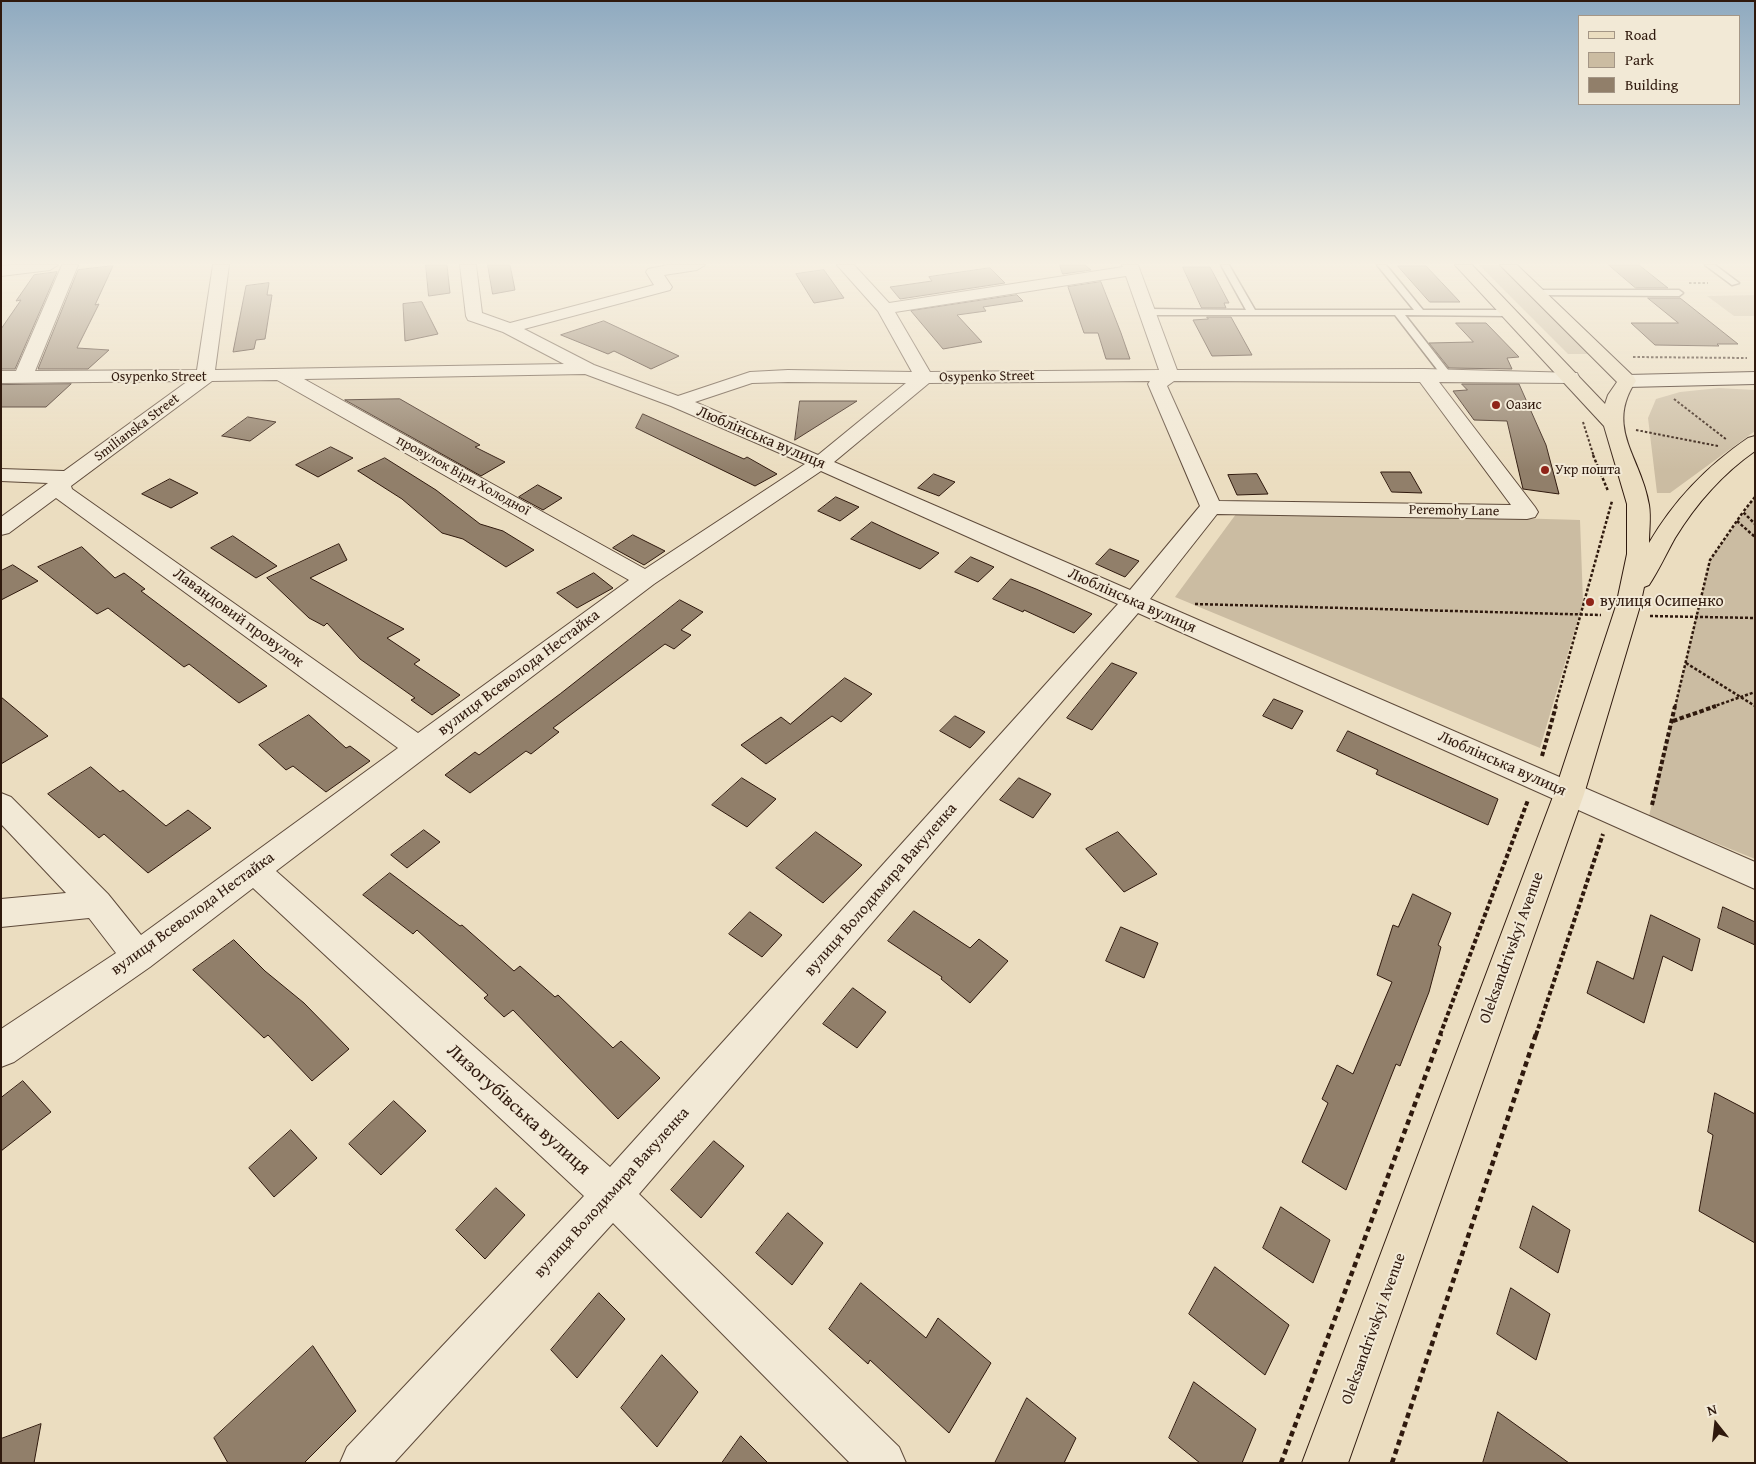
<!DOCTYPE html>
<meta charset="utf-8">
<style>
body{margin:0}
#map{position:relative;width:1756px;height:1464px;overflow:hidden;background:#ebddc0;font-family:"Gentium Book Plus",serif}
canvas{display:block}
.frame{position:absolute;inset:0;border:2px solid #2f190d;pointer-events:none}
.legend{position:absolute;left:1578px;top:15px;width:162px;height:90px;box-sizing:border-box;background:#f2e9d6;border:1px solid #a49686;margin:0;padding:6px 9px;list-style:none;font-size:15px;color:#2f190d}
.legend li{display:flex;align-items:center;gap:10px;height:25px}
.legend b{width:25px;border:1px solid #a49686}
.north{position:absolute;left:1691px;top:1399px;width:50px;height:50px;-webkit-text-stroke:4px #f2e9d6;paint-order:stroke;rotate:344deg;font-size:14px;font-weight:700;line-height:20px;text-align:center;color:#2f190d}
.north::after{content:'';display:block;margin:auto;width:18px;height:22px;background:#2f190d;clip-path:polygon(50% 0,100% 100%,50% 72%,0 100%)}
</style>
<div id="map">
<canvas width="1756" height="1464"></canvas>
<div class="frame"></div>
<ul class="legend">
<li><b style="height:6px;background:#ebddc0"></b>Road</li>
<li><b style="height:14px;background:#cbbca2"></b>Park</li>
<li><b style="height:14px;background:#917f6a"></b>Building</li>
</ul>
<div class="north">N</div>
</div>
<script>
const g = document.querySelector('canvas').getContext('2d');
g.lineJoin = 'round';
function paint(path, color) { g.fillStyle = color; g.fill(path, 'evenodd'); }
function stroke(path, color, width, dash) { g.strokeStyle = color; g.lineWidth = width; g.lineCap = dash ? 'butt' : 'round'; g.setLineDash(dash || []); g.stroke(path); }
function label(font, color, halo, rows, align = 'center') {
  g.font = font + ' "Gentium Book Plus",serif'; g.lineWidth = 4; g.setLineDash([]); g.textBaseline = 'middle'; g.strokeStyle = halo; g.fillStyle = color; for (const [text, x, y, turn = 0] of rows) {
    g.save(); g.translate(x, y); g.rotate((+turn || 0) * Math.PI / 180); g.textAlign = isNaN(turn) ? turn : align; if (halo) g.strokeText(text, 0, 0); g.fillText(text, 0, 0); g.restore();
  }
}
const green = new Path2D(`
 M1479,265H1502L1593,354H1568Z
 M1755,295V316H1734L1707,296Z
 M1719,388L1755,390V431L1670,493H1657L1648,418L1656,399L1680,392Z
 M1755,497V859L1649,816L1710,560Z
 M1239,510L1580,520L1583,602L1540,748L1175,597Z`);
const building = new Path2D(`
 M426,265H447L450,293L429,296Z
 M488,265H510L515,290L493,294Z
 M1060,265H1085L1091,270L1063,274Z
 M1609,265H1639L1668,288H1636Z
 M113,266L95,305L99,304L77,348L109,350L88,369H38L78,270Z
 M1398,266H1426L1460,302H1430Z
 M1183,267H1210L1229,303H1224L1226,308H1202Z
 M990,268L1005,283L900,299L890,287L932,281L929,277Z
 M824,270L844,298L814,303L796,274Z
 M57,272L15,369H1V329L21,300L16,301L34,275Z
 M1101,282L1121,333L1130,359H1106L1098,333H1084L1068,287Z
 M269,283L267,295H272L265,339L256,340L254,349L233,352L246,286Z
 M1017,295L1023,301L983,307L986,311L957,315L982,342L943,349L911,311Z
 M1648,298H1680L1738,344H1717L1719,346L1655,345L1631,323H1678Z
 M422,302L438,334L405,341L403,304Z
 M1207,317H1231L1252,355L1212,356L1193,320L1208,319Z
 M604,321L679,356L651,369L614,351L608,354L561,335Z
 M1456,323H1486L1519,357L1507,358L1512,369L1449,368L1429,343L1473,342Z
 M71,384L46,407H1V385Z
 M1462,384H1519L1546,445L1559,494L1523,489L1507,421L1474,420L1453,391L1467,390Z
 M400,399L480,445L475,447L505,462L481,476L345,400Z
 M800,401H857L795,440Z
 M643,414L744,459L747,457L777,474L755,486L636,428Z
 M248,417L276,422L250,441L222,436Z
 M331,447L353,458L318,477L296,465Z
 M385,458L436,490L480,524L503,531L534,550L506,567L463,539L442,533L402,499L358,471Z
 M1381,472H1410L1422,493L1392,492Z
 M934,474L955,482L939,496L918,488Z
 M1257,474L1268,494L1237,495L1228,475Z
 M170,479L198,493L171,508L142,494Z
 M538,485L562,498L543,510L519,497Z
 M836,497L859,507L840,521L818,511Z
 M872,522L897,534L939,553L920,569L851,539Z
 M633,535L665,551L644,565L613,548Z
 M233,536L277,566L256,578L211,548Z
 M339,544L347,560L310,578L404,629L387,638L420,660L414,664L460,695L432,715L411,700L415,698L360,659L327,623L324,626L309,618L267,578Z
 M82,547L115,578L124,573L145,589L141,591L267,686L239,703L189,664L184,667L108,608L97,614L38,567Z
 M1110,549L1139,561L1125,577L1096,564Z
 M971,557L994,567L978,582L955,572Z
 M13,565L38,581L1,600V571Z
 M594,573L613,588L577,608L557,593Z
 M1011,579L1036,589L1092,614L1074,633L1024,610L1023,612L993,599Z
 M680,600L703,612L681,630L691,635L674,649L665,644L553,728L559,732L531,754L526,751L470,793L445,775L475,752L479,755L560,694Z
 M1112,663L1137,673L1092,730L1067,718Z
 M845,678L872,694L841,722L832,716L766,764L741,745L781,717L790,724Z
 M1,697L48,736L1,764Z
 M1274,699L1303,711L1292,729L1263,716Z
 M309,715L346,748L350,746L370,761L326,792L293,766L286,770L259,745Z
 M955,716L985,732L970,748L940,731Z
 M1348,731L1498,799L1488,825L1376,774L1378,770L1337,751Z
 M91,767L120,792L123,790L166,826L188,810L211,828L148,873L104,834L99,838L48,794Z
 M742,778L776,799L747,827L712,805Z
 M1019,778L1051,794L1033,818L1000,800Z
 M424,830L440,842L407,868L391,855Z
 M816,832L862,865L823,903L776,868Z
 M1118,832L1157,874L1124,892L1086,849Z
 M390,873L460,926L462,925L514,971L520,966L555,997L558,995L613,1048L621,1041L660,1078L618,1119L513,1010L504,1017L484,998L488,995L417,930L413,934L363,895Z
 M1413,894L1451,913L1438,945L1441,947L1429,992L1400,1066L1396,1064L1346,1190L1302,1162L1328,1103L1322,1099L1337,1065L1353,1074L1392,982L1377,975L1393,925L1398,927Z
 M1723,907L1755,922V945L1718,928Z
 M914,911L970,948L979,939L1008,961L970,1003L941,979L942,977L888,941Z
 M750,912L782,935L762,957L729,934Z
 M1651,915L1700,939L1692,971L1663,956L1644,1023L1587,993L1597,961L1633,979Z
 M1121,927L1158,943L1144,978L1106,961Z
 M234,940L265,971L304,1003L349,1049L312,1081L268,1035L264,1038L193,970Z
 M853,988L886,1012L857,1048L823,1024Z
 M23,1081L51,1112L1,1151V1098Z
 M1715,1093L1755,1114V1243L1699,1211L1713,1135L1708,1132Z
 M394,1101L426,1131L381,1175L349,1144Z
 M291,1130L317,1158L274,1197L249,1168Z
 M714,1141L744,1166L701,1218L671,1190Z
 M496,1188L525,1215L485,1259L456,1230Z
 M1533,1206L1570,1230L1558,1273L1520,1248Z
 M1281,1207L1330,1240L1313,1283L1263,1248Z
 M788,1213L823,1243L792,1285L756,1253Z
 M1215,1267L1289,1325L1265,1375L1189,1314Z
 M861,1283L926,1338L938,1318L991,1363L949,1433L870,1360L868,1364L829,1329Z
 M1511,1288L1550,1314L1536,1360L1497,1334Z
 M599,1293L625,1319L577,1378L551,1350Z
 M313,1346L356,1411L304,1463H228L214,1438Z
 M662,1355L698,1392L657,1447L621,1408Z
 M1194,1382L1256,1429L1242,1463H1200L1169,1438Z
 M1027,1398L1076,1438L1064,1463H995Z
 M1498,1412L1569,1463H1483Z
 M41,1424L34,1463H1V1439Z
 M741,1436L768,1463H722Z`);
const pathFar3 = new Path2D(`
 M1689,283H1708
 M1633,357L1747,358
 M1674,399L1727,440
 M1583,422L1594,457
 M1636,430L1718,446`);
const pathFar2 = new Path2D(`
 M1593,455L1608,491
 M1755,497L1743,512L1755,524
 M1737,521L1755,537
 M1195,604L1601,615
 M1650,616L1755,618
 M1686,663L1755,706
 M1555,707L1612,501
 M1675,707L1710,560L1743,512
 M1712,707L1755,692`);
const pathFar1 = new Path2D(`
 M1673,721L1716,706
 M1542,756L1556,706
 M1652,805L1675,706
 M1440,1035L1528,800
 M1536,1035L1603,834`);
const path = new Path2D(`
 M1281,1463L1441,1034
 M1392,1463L1536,1034`);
const lane = new Path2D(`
 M1221,265H1229L1255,310H1414L1377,265H1386L1423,310H1510L1515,313L1510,316L1405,315L1452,375L1447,378L1443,377L1395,315H1147L1142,312L1147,309L1246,310Z
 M1705,265H1715L1739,283L1732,285Z
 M1537,290H1679L1683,293L1679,296L1534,295L1533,293Z`);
const street = new Path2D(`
 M12,265H58L50,270L1,276V266Z
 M62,265H78L35,371L197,370L213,265H229L215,370L564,364L503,332L468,320L466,316L460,265H476L482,313L510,323L654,285L646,272L648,269L668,265H705L697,270L664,275L672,287L670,290L524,329L594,365L678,396L750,372L788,370L912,372L878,311L837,265H854L889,303L1123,267L1122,265H1138L1177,370L1424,369L1577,373L1579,377L1577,381L1570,383L1439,382L1535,507L1538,512L1535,517L1527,519L1217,514L1150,599L1755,862V889L1138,613L639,1194L899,1447L906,1463H850L613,1223L394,1463H340L347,1447L584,1196L253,888L150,967L14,1062L1,1067V1029L116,953L89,918L1,927V899L66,893L1,824V793L11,797L108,894L141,935L398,748L56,498L9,533L1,535V517L48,483L1,481V469L64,471L188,381L1,383V371H16ZM1126,276L1159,370L930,372L895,312ZM585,374L671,406L805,464L645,569L304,379ZM277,380L629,580L418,733L72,489L71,486L212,381ZM1150,381L1148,384L1200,506L1130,590L834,462L929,383ZM1174,381L1420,382L1511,505L1219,501L1167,386ZM788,382L906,383L818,455L695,402L752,383ZM821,471L1118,604L610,1167L276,871L654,584Z`);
const secondary = new Path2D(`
 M1755,372V384L1627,387L1620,385L1618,381L1620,377L1627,375Z`);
const primary = new Path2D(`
 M1455,265H1472L1605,404L1608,395L1617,382L1500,265H1517L1634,377L1636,381C1604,428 1642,458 1649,505C1651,517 1649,531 1649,543C1674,500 1707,466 1748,438L1755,436V451C1722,474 1696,504 1675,538C1666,554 1659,570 1649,585L1644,587L1640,606L1584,794L1348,1463H1302L1554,794L1616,606L1627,554V504L1604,426Z`);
const markers = [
 [1496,405,5,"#8f2418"],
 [1545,470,5,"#8f2418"],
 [1590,602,5,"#8f2418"]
];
const farStreetnames = [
 ["Osypenko Street",159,377],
 ["Osypenko Street",987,377,-1],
 ["Smilianska Street",137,428,-37],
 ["провулок Віри Холодної",463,476,29],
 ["Peremohy Lane",1454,511,1]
];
const farPoinames = [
 ["Оазис",1506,405],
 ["Укр пошта",1555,470]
];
const streetNames = [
 ["Люблінська вулиця",761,438,23],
 ["Люблінська вулиця",1132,601,24],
 ["Лавандовий провулок",238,618,36],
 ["вулиця Всеволода Нестайка",519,673,-37],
 ["Люблінська вулиця",1502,764,24],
 ["вулиця Володимира Вакуленка",881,890,-49],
 ["вулиця Всеволода Нестайка",193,914,-36],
 ["Oleksandrivskyi Avenue",1512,948,-70],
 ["вулиця Володимира Вакуленка",612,1193,-48],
 ["Oleksandrivskyi Avenue",1374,1329,-70]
];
const poiNames = [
 ["вулиця Осипенко",1600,602]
];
const nearStreetnames = [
 ["Лизогубівська вулиця",518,1110,42]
];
paint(green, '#cbbca2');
paint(building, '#917f6a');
stroke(building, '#2f190d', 1);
stroke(lane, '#5e4a3a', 3);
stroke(street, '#5e4a3a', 2);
stroke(secondary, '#2f190d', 2);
stroke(primary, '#2f190d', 2);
stroke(pathFar3, '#2f190d', 2, [2.5, 2]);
stroke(pathFar2, '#2f190d', 2.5, [3, 2]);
stroke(pathFar1, '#2f190d', 4, [4.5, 2.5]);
stroke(path, '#2f190d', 4.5, [5.5, 4]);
paint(lane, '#f2e9d6');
paint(street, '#f2e9d6');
paint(secondary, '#f2e9d6');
paint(primary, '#ebddc0');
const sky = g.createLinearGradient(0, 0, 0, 470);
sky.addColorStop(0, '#8faac0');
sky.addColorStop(0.56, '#f6f0e3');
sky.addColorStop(1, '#f6f0e300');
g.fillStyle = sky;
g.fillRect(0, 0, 1756, 470);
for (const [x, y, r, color] of markers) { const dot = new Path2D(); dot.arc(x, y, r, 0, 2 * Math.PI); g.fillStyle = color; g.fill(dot); stroke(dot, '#f2e9d6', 2); }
label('14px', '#2f190d', '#f2e9d6', farStreetnames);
label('14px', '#2f190d', '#f2e9d6', farPoinames, 'left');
label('16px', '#2f190d', '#f2e9d6', streetNames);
label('16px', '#2f190d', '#f2e9d6', poiNames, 'left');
label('19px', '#2f190d', '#f2e9d6', nearStreetnames);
</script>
